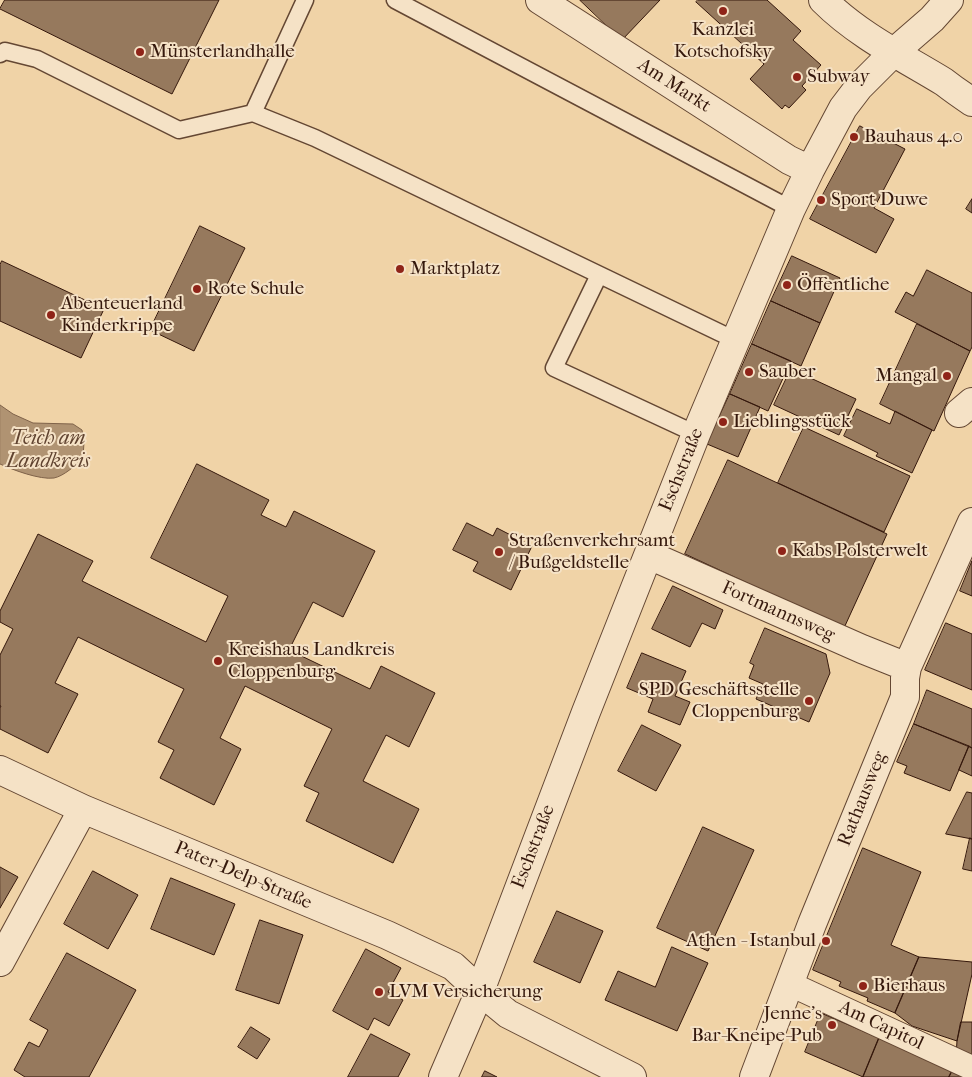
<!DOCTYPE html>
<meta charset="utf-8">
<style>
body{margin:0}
canvas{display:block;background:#f0d3a7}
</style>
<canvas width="972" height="1077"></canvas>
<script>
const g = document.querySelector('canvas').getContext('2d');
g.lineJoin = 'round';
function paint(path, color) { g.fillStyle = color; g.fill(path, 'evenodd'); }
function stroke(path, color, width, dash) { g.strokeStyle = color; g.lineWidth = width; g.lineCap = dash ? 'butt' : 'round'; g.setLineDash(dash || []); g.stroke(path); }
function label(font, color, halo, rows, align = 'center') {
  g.font = font + ' "IM FELL French Canon",serif'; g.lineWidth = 4; g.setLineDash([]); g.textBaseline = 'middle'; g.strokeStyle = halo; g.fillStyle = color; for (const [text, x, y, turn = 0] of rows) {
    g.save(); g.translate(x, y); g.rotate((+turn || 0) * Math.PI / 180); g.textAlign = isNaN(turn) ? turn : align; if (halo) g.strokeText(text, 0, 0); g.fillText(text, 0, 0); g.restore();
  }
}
const water = new Path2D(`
 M0,405L13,414L33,423L73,424L82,430L84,442L83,458C76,465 64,476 54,478C40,480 13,470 0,464Z`);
const building = new Path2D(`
 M5,0H219L172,94L0,9Z
 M580,0H660L622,40Z
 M698,0H767L801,31L793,40L821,65L802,86L806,90L789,108L785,105L782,109L750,79L764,64L696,2Z
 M860,126L905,149L874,208L894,219L876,253L810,219Z
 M972,199V213L966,209Z
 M200,226L245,248L194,351L150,330Z
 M792,256L840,278L820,323L771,301Z
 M2,261L104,309L81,358L0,321V265Z
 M927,270L972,293V347L970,351L895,312L906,292L913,296Z
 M771,301L820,323L801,366L752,344Z
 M917,324L970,351L934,431L880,404Z
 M752,344L791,361L768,411L730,394Z
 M791,369L856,399L839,435L774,405Z
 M730,394L760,407L738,457L707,444Z
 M857,409L890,424L895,411L932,430L912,473L876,456L878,453L844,436Z
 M804,427L910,476L884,532L778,483Z
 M728,460L887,534L844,628L685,554Z
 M197,464L269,500L261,515L286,527L294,511L375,551L343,617L313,602L289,650L370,689L381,666L435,693L409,747L386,735L363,781L419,809L393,863L306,821L319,793L304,786L332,729L245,686L220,738L241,749L214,805L160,778L174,750L158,742L184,689L78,637L55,683L78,694L48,753L0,729V708L1,706H0V655L13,629L0,622V611L38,534L93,561L82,581L206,642L228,596L151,558Z
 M467,523L493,536L497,528L532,546L511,590L473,571L478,562L453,550Z
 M972,561V596L960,591Z
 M673,586L723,610L715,629L702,623L690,647L652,629Z
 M946,623L972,634V690L925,670Z
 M765,628L826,654L830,673L809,722L756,699L763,684L749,678L754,665L750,663Z
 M642,653L686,671L675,696L690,702L680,725L648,712L653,699L627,688Z
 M927,690L972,709V748L914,724Z
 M914,724L969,746L950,791L904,773L907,766L897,762Z
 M642,725L681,745L656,791L618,771Z
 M969,746L972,748V776L959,770Z
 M967,792L972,793V839L946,834Z
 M703,827L754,850L708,951L657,928Z
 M970,838L972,839V871L963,869Z
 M863,848L921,872L891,945L919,957L895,1013L867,1001L868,998L839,986L841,982L813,970Z
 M0,867L18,877L0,908Z
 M93,871L138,895L108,949L64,924Z
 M171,878L235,904L214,955L151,929Z
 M557,911L603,931L580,983L534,962Z
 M260,920L303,935L279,1004L236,990Z
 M672,947L708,963L677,1031L605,1000L618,971L655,987Z
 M366,949L401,968L388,992L403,1000L389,1026L374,1018L368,1030L333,1011Z
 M67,953L136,990L89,1077H25L14,1070L29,1042L39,1047L48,1030L30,1020Z
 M919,957L972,962V974L957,1041L912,1026L895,1013Z
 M821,1013L879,1038L863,1077L805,1052Z
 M961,1022H972V1058L956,1056L957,1041Z
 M251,1027L270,1039L257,1059L238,1047Z
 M371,1034L410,1054L398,1077H348Z
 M879,1038L953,1069L949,1077H863Z
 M953,1069L972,1077H949Z
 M485,1071L497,1077H482Z`);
const service = new Path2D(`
 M395,0L791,209
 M0,54L5,51L37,59L179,130L253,113L315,138L735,340
 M253,113L305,0
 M599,275L554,368L696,434`);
const pedestrian = new Path2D(`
 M790,984L972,1068`);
const minor = new Path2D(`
 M540,0L789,160L810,170
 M959,413L972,402
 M649,555L862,649L907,667
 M0,770L83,809L387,935L453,966L480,991L508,1014L632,1077
 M0,962L83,809
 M443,1077L480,991L586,712L696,434L791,209L810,170L843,108L859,87L894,52L932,19L949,0
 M754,1077L812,924L905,697V678L907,667L972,522`);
const tertiary = new Path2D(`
 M823,0C858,35 903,57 944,82C953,89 963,96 972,102`);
const markers = [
 [723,11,5,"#8f2418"],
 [140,52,5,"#8f2418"],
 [797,77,5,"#8f2418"],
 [854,137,5,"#8f2418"],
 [821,200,5,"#8f2418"],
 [400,269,5,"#8f2418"],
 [787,285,5,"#8f2418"],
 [197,289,5,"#8f2418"],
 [51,315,5,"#8f2418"],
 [749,372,5,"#8f2418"],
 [947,376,5,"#8f2418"],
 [723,422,5,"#8f2418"],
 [782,551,5,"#8f2418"],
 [499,552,5,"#8f2418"],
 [218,661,5,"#8f2418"],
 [809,701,5,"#8f2418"],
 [826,941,5,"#8f2418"],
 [863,986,5,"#8f2418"],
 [379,992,5,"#8f2418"],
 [832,1025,5,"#8f2418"]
];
const poiNames = [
 ["Kanzlei",723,30,"center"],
 ["Kotschofsky",723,52,"center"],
 ["Münsterlandhalle",150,52],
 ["Subway",807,77],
 ["Bauhaus 4.0",864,137],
 ["Sport Duwe",831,200],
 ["Marktplatz",410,269],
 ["Öffentliche",797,285],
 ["Rote Schule",207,289],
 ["Abenteuerland",61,304],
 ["Kinderkrippe",61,326],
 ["Sauber",759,372],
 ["Mangal",937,376,"right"],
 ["Lieblingsstück",733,422],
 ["Straßenverkehrsamt",509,541],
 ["/ Bußgeldstelle",509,563],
 ["Kabs Polsterwelt",792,551],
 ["Kreishaus Landkreis",228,650],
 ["Cloppenburg",228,672],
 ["SPD Geschäftsstelle",799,690,"right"],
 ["Cloppenburg",799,712,"right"],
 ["Athen - Istanbul",816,941,"right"],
 ["Bierhaus",873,986],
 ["LVM Versicherung",389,992],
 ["Jenne's",822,1014,"right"],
 ["Bar-Kneipe-Pub",822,1036,"right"]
];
const streetNames = [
 ["Am Markt",674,86,33],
 ["Eschstraße",682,470,-68],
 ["Fortmannsweg",778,612,24],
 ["Rathausweg",863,799,-68],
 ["Eschstraße",534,847,-69],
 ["Pater-Delp-Straße",243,876,23],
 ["Am Capitol",881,1026,25]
];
const waterNames = [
 ["Teich am",48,439],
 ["Landkreis",48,462]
];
paint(water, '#b09372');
stroke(water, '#7f6249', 1);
paint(building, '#96795d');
stroke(building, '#35180c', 1);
stroke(service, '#644733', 19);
stroke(pedestrian, '#644733', 26);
stroke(minor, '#644733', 30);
stroke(tertiary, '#644733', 30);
stroke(service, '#f5e2c6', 16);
stroke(pedestrian, '#f5e2c6', 24);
stroke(minor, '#f5e2c6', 28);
stroke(tertiary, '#f5e2c6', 28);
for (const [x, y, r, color] of markers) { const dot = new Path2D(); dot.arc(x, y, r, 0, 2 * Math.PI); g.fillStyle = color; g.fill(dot); stroke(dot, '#f5e2c6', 2); }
label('19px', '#35180c', '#f5e2c6', poiNames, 'left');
label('19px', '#35180c', '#f5e2c6', streetNames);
label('italic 20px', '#604330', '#f5e2c6', waterNames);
</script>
